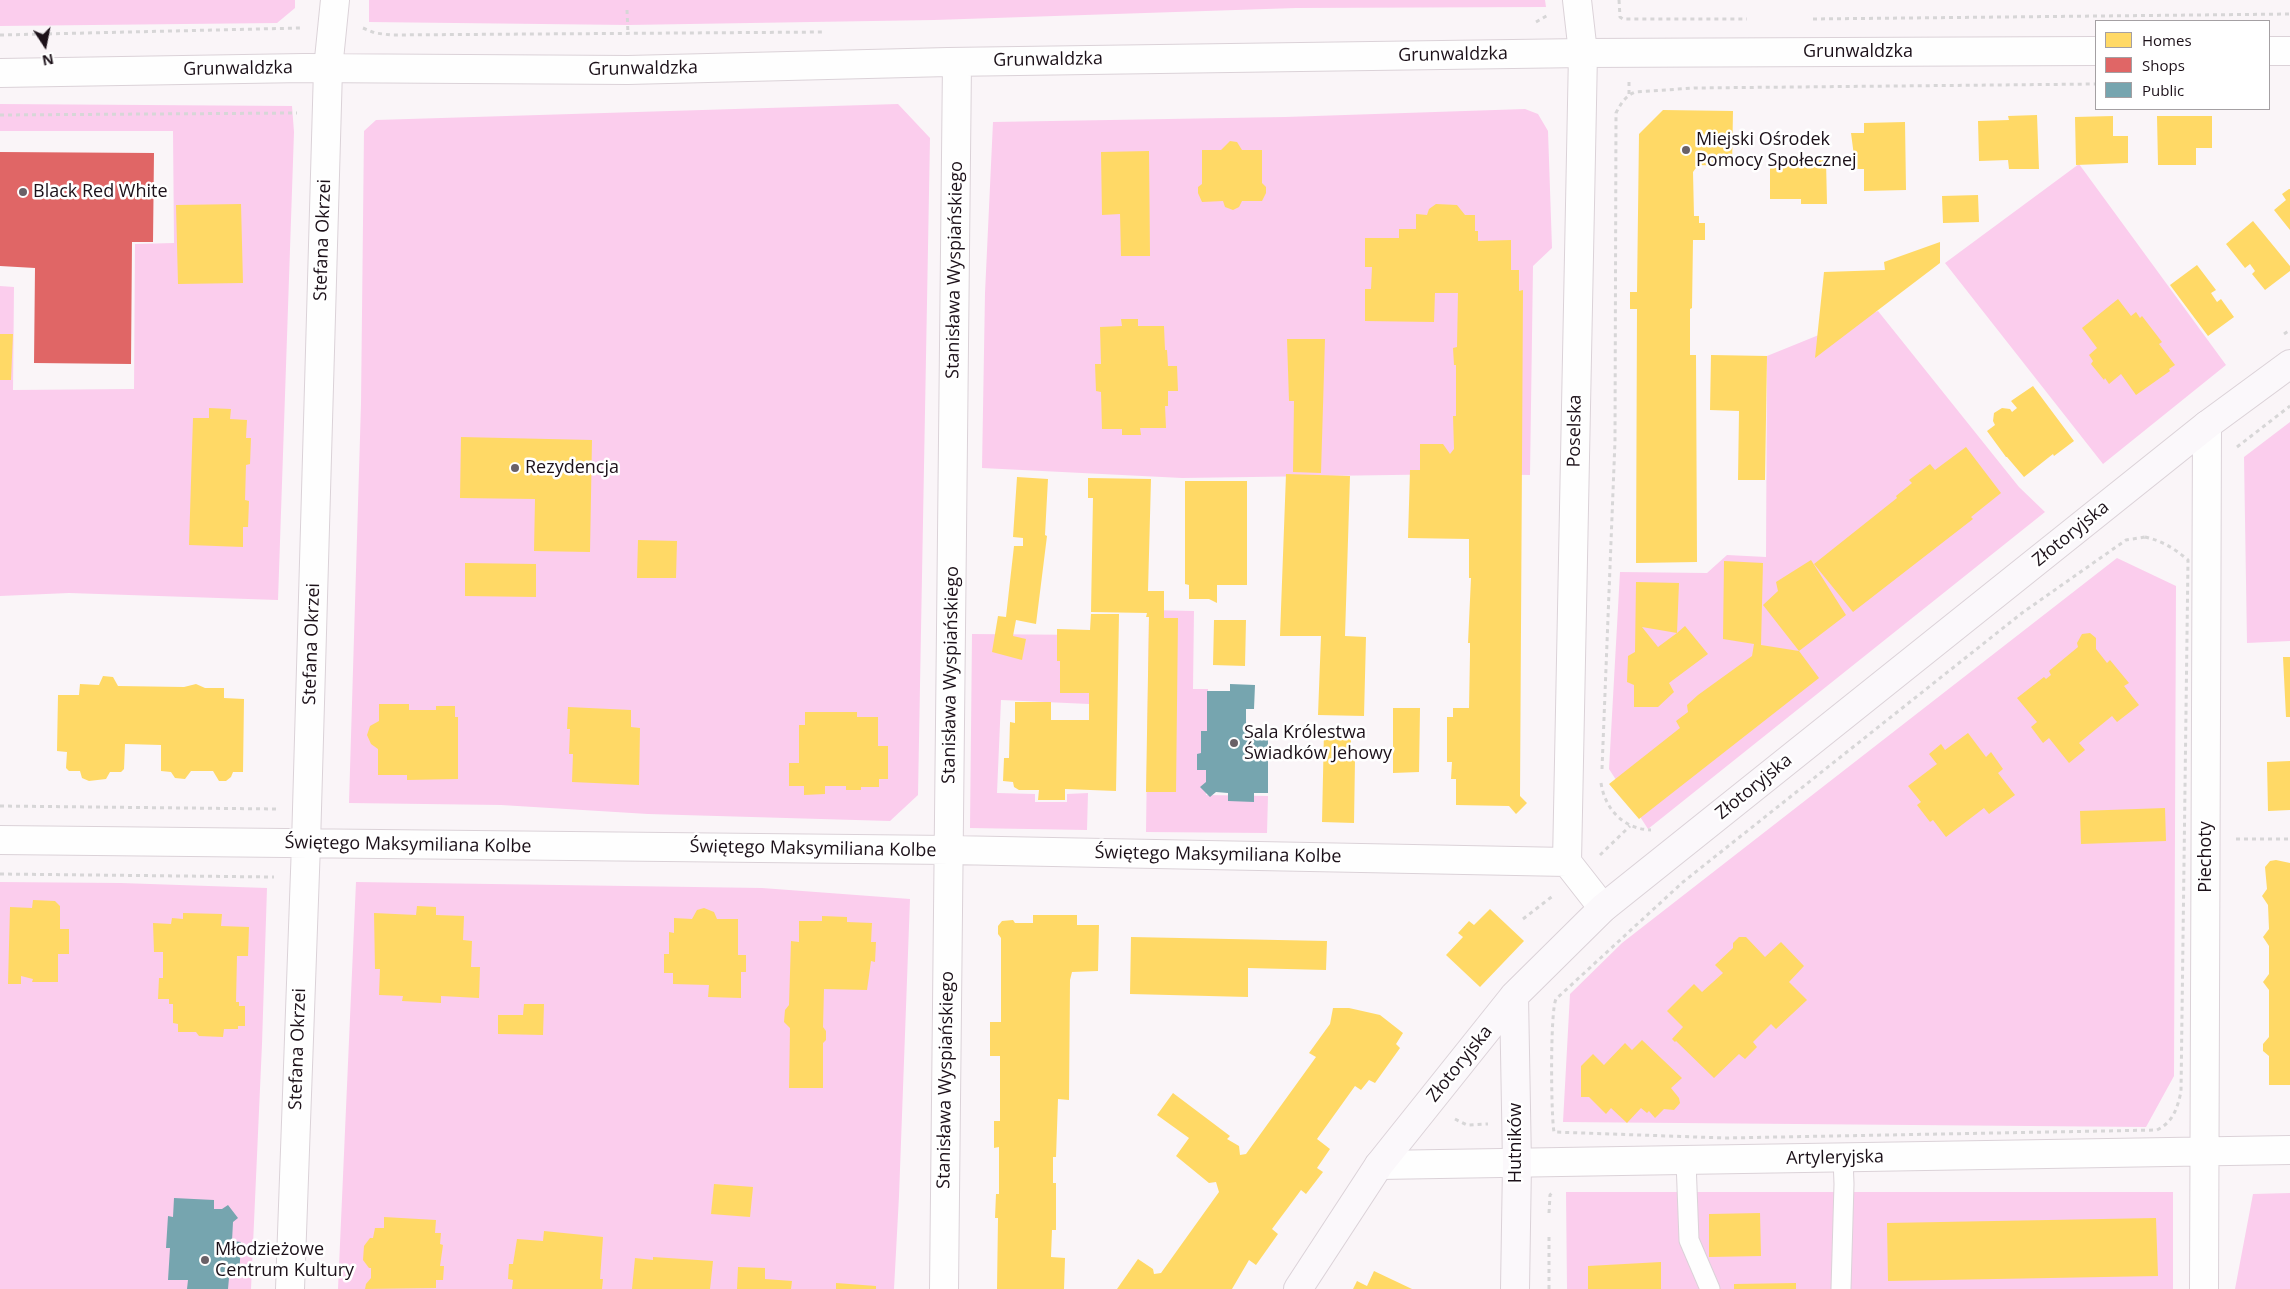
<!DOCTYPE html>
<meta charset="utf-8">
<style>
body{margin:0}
#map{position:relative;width:2290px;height:1289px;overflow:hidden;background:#faf5f8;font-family:"Open Sans",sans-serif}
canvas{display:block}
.legend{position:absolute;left:2095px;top:20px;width:175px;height:90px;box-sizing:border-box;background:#fff;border:1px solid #a4a0a3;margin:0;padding:6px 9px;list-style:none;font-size:15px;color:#1c1119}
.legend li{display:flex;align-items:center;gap:10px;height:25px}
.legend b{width:25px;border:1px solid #a4a0a3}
.north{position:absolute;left:20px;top:20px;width:50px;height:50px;-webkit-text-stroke:4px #fff;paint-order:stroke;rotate:169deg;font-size:14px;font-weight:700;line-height:20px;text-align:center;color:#1c1119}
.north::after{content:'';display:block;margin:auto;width:18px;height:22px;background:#1c1119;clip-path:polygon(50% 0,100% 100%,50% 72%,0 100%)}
</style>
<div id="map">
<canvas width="2290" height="1289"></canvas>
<ul class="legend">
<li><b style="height:14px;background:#ffd966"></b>Homes</li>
<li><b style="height:14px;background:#e06666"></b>Shops</li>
<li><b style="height:14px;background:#76a5af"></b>Public</li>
</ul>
<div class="north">N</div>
</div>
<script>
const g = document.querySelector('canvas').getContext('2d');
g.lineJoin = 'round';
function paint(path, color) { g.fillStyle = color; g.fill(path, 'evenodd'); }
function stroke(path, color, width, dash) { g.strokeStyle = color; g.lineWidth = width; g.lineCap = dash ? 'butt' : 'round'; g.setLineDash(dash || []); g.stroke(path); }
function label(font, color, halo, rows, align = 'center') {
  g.font = font + ' "Open Sans",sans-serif'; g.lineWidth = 5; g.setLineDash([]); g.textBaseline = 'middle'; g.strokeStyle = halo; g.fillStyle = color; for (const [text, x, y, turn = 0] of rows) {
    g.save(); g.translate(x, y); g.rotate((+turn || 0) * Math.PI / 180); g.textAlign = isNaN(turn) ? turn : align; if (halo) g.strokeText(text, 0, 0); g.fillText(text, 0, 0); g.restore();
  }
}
const green = new Path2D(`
 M0,0H295V8L277,23L0,26Z
 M369,0H1545L1546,7L1296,8L934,20L628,25L369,22Z
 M0,104L292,106L294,132L278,600L69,593L0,596V286L14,287L13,390L134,389L135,244L174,243L173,131H0Z
 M898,104L930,138L918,795L890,821L648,814L501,805L349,803L361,404L364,131L376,120Z
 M1525,109L1538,114L1548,131L1552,248L1533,266L1530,475L1462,474L1182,478L982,468L985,293L993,122L1285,117Z
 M2079,164L2226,365L2103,464L1945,263Z
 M1878,311L2019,487L2045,512L1648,829L1609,769L1620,572L1707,573L1727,555L1766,557L1767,356Z
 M2290,422V641L2247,643L2244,457Z
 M2117,558L2176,586L2174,1076L2146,1127L1563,1122L1570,994L1622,943Z
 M1149,610L1194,611L1193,689H1208L1206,795L1268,796L1267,833L1146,832Z
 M972,634L1090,635L1089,704L1001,700L997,793L1035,794V802H1067V794L1088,793L1087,830L970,828Z
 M0,882L121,883L267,888L262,1044L251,1289H0Z
 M356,882L762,888L910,899L899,1196L894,1289H338Z
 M1566,1192H2173V1289H1567Z
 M2290,1193V1289H2235L2253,1194Z`);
const homes = new Path2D(`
 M1663,110L1733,111L1732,166L1698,165L1693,172L1694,216H1699V223H1705V240H1693L1692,308L1690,309V355H1696L1697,562L1636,563L1637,309H1630V292H1637L1639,134Z
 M2037,115L2039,169H2009L2008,160L1979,161L1978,121L2009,120L2008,116Z
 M2113,116V136H2128V163L2076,165L2075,117Z
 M2157,116H2212V148H2196V165H2158Z
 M1905,122L1906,190L1864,191V169H1852L1854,156L1851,133H1864V123Z
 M1230,141L1237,142L1242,150H1262V183L1266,187V193L1262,201H1242L1239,207L1233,210L1225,207L1223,201L1202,202L1198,193V187L1202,184V150H1221Z
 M1149,151L1150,256H1121L1120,214L1102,215L1101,152Z
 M1826,160L1827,204H1801V199H1770V161Z
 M2289,189H2290V230L2274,210L2286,200L2282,194Z
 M1978,195L1979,222L1943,223L1942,196Z
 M241,204L243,283L178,284L176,205Z
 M1436,204L1457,205L1465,215H1475V231H1478V241L1511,240V270H1519V291L1523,290L1520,796L1527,803L1516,814L1509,806L1456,805V779H1451L1452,762H1447V717H1453V708H1469L1470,654V643H1468L1471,578H1469V539L1408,538L1410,470H1420V444H1443L1450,454L1454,449L1453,416H1456V365H1454L1453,348L1457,347L1458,293H1435L1434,322L1365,321V289H1371L1372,267H1365V238H1399V229H1416V214L1427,215L1429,209Z
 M2253,221L2290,266V271L2265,290L2252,274L2255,271L2250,264L2245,268L2226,244Z
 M1940,242V263L1815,358L1824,272L1885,270L1884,262Z
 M2197,265L2216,290L2211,293L2217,302L2221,299L2234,317L2208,336L2170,285Z
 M2118,299L2131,316L2136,312L2140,318L2142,316L2162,342L2159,344L2175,365L2169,369L2170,371L2136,395L2121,374L2109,384L2105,378L2104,380L2091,364L2093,361L2089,355L2097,348L2082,328Z
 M1121,319H1138V326H1164L1165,350H1167L1168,366H1177L1178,391H1168V406H1165L1166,428H1140L1141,435H1122V429H1102L1101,392L1096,391L1095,364H1101L1100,327L1122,326Z
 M0,334H13L11,380H0Z
 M1287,339H1325L1321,473L1293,472L1294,401H1289Z
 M1711,355L1767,356L1765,480H1738L1739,411L1710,410Z
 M2033,386L2074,441L2054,456L2053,454L2024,477L2007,457H2006L1987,431L1995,425L1993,421L1994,413L2002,408L2010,409L2012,412L2017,408L2011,401Z
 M209,408L231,409L230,419L247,420L246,438H251L250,464L246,465L245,500L249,501L248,527H243V547L189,545L193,418H209Z
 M461,437L592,440L590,552L534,551L535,499L460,498Z
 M1966,447L2001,493L1971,517L1973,519L1853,612L1814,564L1897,498L1896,496L1912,483L1909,480L1930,464L1935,470Z
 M1286,474L1350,476L1345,636L1366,637L1364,716L1318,715L1321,636H1280Z
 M1017,477L1048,479L1045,535L1047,536L1036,624L1016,620L1013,636L1026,639L1022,660L992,652L998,616L1006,617L1014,546H1023V538L1013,537Z
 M1088,478L1151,479L1148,591H1164V618H1178L1176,792H1146L1149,617H1146L1147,613L1091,612L1093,498H1088Z
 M1185,481H1247V585H1217V603L1209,599H1189V585L1185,584Z
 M638,540L677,541L676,578H637Z
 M1811,560L1846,615L1799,651L1763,605L1778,591L1776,582Z
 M1724,561L1763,563L1761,645L1799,651L1819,678L1639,819L1609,784L1680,728L1676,721L1688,712L1687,705L1698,695L1752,656L1754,644L1723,639Z
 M465,563L536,564V597L465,596Z
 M1636,582L1679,583L1677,633L1642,627L1658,647L1677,633L1685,626L1708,654L1669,683L1674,692L1658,707H1634V685L1627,682L1628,656L1635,652Z
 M1091,614H1119L1116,791L1065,789V800H1038L1039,790H1019L1014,787L1013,782L1003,781L1004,758H1009L1010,722L1015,723V702H1051V720H1089V693H1060V661H1057V629L1090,630Z
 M1214,620H1246L1245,666L1213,665Z
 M2090,633L2096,638V649L2107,663L2110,660L2129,683L2124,686L2139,705L2117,722L2112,716L2079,743L2085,750L2069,763L2049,738L2043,743L2031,727L2037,722L2017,698L2044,677L2046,679L2051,675L2049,671L2078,647L2077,643L2082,634Z
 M2283,657H2290V717H2286Z
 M103,676L113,677L118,686L184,687L196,684L205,688H224V698L244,699L243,772H233L231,777L226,781H219L213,771H191L185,779L175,778L171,772L161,771V745L125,744L124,769L121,772H110L106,779L89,781L82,778L80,771H69L66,768L67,752L57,751L58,695H79L80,684L99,685Z
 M379,704H409V710H436V706H455V717H458V779L407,780V775H378V749L371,744L367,735L370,726L379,721Z
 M568,707L631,710V727L640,728L639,785L572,782L573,754H569L570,729H567Z
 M1393,708H1420L1419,772L1393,773Z
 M805,712H857V717H878V746H888V779H879V787H861V790H846V786H825V794L804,795V786H789V763H799V725H805Z
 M1324,730H1351V760H1355L1354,823L1322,822Z
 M1968,733L1986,757L1991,752L2003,769L1998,773L2015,795L1989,814L1984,808L1946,837L1933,820L1930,822L1917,805L1921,802L1908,786L1937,764L1929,754L1941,744L1945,750Z
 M2290,761V810L2268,811L2267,762Z
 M2165,808L2166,841L2081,844L2080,811Z
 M2276,860L2290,863V1085H2269V1056L2263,1051V1044L2269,1037V990L2263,982L2269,974V946L2263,937L2269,929L2268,905L2262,896L2267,889L2265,867L2270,861Z
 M33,900L55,901L60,906V929H69V954H58V982H32L33,979L21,976V984H8L10,907L32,908Z
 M417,906L436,907V915L464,916L463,940L472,941L471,967H480L479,998L441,996V1003L402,1001L403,996L379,995L380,969H375L374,913L416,915Z
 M704,908L714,912L717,919H738V955H746V972H741V998L708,997L709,985L673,984V973H664V954H669V932L674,933V918L692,919L697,910Z
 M1490,909L1524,941L1480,987L1446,955L1463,937L1458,933L1469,921L1474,925Z
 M183,913L222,914L221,926L249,927L248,956H237L236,1002H239V1006H245V1026H238V1029H224L223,1037L199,1036L196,1032H178V1024L173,1023V1004H169V999H158L159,978H163V952H154L153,923L171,924L172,918L183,919Z
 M1033,915H1077V925H1099L1098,971L1072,972L1070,980L1069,1100L1058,1099L1056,1157H1053V1183H1056V1230H1052L1051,1257L1065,1258L1064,1289H997L998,1218H995L996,1194H999V1147L994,1148V1121H1000V1056H990V1022H1001V938L998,934V926L1002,921L1013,920L1015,923H1033Z
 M822,916L847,917V922L872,923L871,942H876L875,962L871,961L867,990L824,989L823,1027L826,1031V1040L823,1043V1088H789L790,1028L784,1022L785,1010L789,1005L791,941L799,942V921H822Z
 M1131,937L1327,941L1326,970L1248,968V997L1130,994Z
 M1739,937H1746L1765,957L1781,942L1804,966L1789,982L1807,1000L1776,1029L1771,1024L1753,1042L1757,1047L1745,1059L1739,1054L1714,1078L1676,1041L1675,1042L1672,1039L1683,1027L1667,1011L1694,984L1702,992L1723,973L1715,965L1733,948V943Z
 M524,1004H544L543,1035L498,1034V1015H523Z
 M1333,1008H1349L1380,1015L1403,1033L1396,1044L1400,1048L1375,1083L1369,1080L1361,1090L1355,1086L1317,1139L1330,1149L1317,1168L1323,1172L1306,1194L1301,1190L1287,1209L1272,1229L1278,1234L1256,1265L1249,1260L1232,1289H1117L1138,1259L1153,1269L1154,1274L1161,1273L1219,1192L1216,1182L1209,1183L1176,1156L1189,1138L1157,1115L1173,1093L1230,1136L1227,1139L1239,1146L1240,1155L1246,1154L1316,1057L1309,1053L1330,1024Z
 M1642,1040L1682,1078L1671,1088L1679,1098L1680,1103L1674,1110L1664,1109L1655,1118L1649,1111L1647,1113L1641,1108L1627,1123L1611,1108L1606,1114L1589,1097H1581V1066L1593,1054L1604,1065L1625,1043L1632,1050Z
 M714,1184L753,1187L750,1217L711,1214Z
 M1760,1213L1761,1256L1709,1257V1214Z
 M384,1217L436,1220L435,1233H441L440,1244L443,1245L440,1266H444L443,1280H436V1288L365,1289L366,1284L371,1278V1268H369L363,1260L364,1246L370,1238H373L375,1228H384Z
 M2156,1218L2158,1276L1888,1281L1887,1223Z
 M544,1231L603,1237L600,1279H603L602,1289H512L513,1280L508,1279L509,1264H513L517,1239L543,1241Z
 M653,1257L713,1261L710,1289H632L635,1258L653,1260Z
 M1661,1262V1289H1588V1266Z
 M738,1267L765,1268V1279L792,1281L791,1289H737Z
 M1374,1271L1412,1289H1353L1357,1281L1367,1286Z
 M836,1283L876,1286V1289H836Z
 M1796,1283V1289H1734V1284Z`);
const shops = new Path2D(`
 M0,152L154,153L153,242H132L131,364L34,363L35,268L0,266Z`);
const public = new Path2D(`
 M1230,684L1255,685L1254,709H1246V727H1258V733H1268V793H1254V802L1228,801V793L1216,792L1210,797L1200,787L1206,782V770H1197V754L1201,753V731H1207V691H1230Z
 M174,1198L214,1200V1209H222L228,1205L238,1218L233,1222L232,1241L241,1242L239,1278H229L228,1289H187L188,1280H168L170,1248H166L168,1216L173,1217Z`);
const path = new Path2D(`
 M1619,0L1620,17L1623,19H1747
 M627,10L628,34
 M1813,19L2290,14
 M1536,22L1548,15
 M363,28L375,33L391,35L825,32
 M0,35L301,28
 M1629,82V94
 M0,115L297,113
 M2284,334L2290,330
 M2237,447L2290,406
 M2145,537C2162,541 2174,548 2188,560L2181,1092C2177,1109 2173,1122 2157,1130L1725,1138L1554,1132C1551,1116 1550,1011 1556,999L1683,882L2022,613L2126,540Z
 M1602,769L1615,441L1616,113C1621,103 1626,95 1636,92L1694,88L2096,84
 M1601,783C1605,809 1623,829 1651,830
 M0,806L277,809
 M2236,839H2290
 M1600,855L1630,826
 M0,874L274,877
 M1523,919L1554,895
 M1455,1119L1467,1125L1488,1124
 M1549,1213L1550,1195L1552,1193
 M1549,1237V1289`);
const lane = new Path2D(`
 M1686,1161L1689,1240L1710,1289
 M1841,1289L1844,1184L1843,1158`);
const street = new Path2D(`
 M2269,51H2290
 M0,73L304,68L628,70L948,62L1583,53L2096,51
 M0,840L950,850L1567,862L1603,908
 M1567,862L1583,53L1577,0
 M1379,1165L2290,1150
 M290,1289L306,844L328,69L335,0
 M944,1289L957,62
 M2204,1289L2207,425`);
const secondary = new Path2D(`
 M1514,996L1517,1164L1515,1289
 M1298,1289L1379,1165L1514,996L1603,908L2207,425L2290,364`);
const markers = [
 [1686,150,5,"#6a6167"],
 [23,192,5,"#6a6167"],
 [515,468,5,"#6a6167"],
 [1234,743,5,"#6a6167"],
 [205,1260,5,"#6a6167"]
];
const streetNames = [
 ["Grunwaldzka",1858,52],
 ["Grunwaldzka",1453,55,-1],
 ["Grunwaldzka",1048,60,-1],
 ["Grunwaldzka",238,69,-1],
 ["Grunwaldzka",643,69,-1],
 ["Stefana Okrzei",323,240,-88],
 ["Stanisława Wyspiańskiego",955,270,-89],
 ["Poselska",1575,431,-89],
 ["Złotoryjska",2071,534,-39],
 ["Stefana Okrzei",312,644,-88],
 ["Stanisława Wyspiańskiego",951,675,-89],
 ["Złotoryjska",1754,787,-39],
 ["Świętego Maksymiliana Kolbe",408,845,1],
 ["Świętego Maksymiliana Kolbe",813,849,1],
 ["Świętego Maksymiliana Kolbe",1218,855,1],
 ["Piechoty",2206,857,-90],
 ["Stefana Okrzei",298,1049,-88],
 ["Złotoryjska",1460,1064,-51],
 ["Stanisława Wyspiańskiego",946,1080,-89],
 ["Hutników",1516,1143,-90],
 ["Artyleryjska",1835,1158,-1]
];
const poiNames = [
 ["Miejski Ośrodek",1696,140],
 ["Pomocy Społecznej",1696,161],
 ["Black Red White",33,192],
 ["Rezydencja",525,468],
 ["Sala Królestwa",1244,733],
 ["Świadków Jehowy",1244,754],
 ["Młodzieżowe",215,1250],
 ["Centrum Kultury",215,1271]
];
paint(green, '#fbcded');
paint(homes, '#ffd966');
paint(shops, '#e06666');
paint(public, '#76a5af');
stroke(lane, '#dbd2d8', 21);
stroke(street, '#dbd2d8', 30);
stroke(secondary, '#dbd2d8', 30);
stroke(path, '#d7d6d7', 3, [4, 4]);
stroke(lane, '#fefefe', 19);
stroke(street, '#fefefe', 28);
stroke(secondary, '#fbf8fb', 28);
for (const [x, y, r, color] of markers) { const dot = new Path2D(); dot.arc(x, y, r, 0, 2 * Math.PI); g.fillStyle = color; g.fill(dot); stroke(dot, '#fff', 2); }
label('18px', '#1c1119', '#fff', streetNames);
label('18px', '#1c1119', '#fff', poiNames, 'left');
</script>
